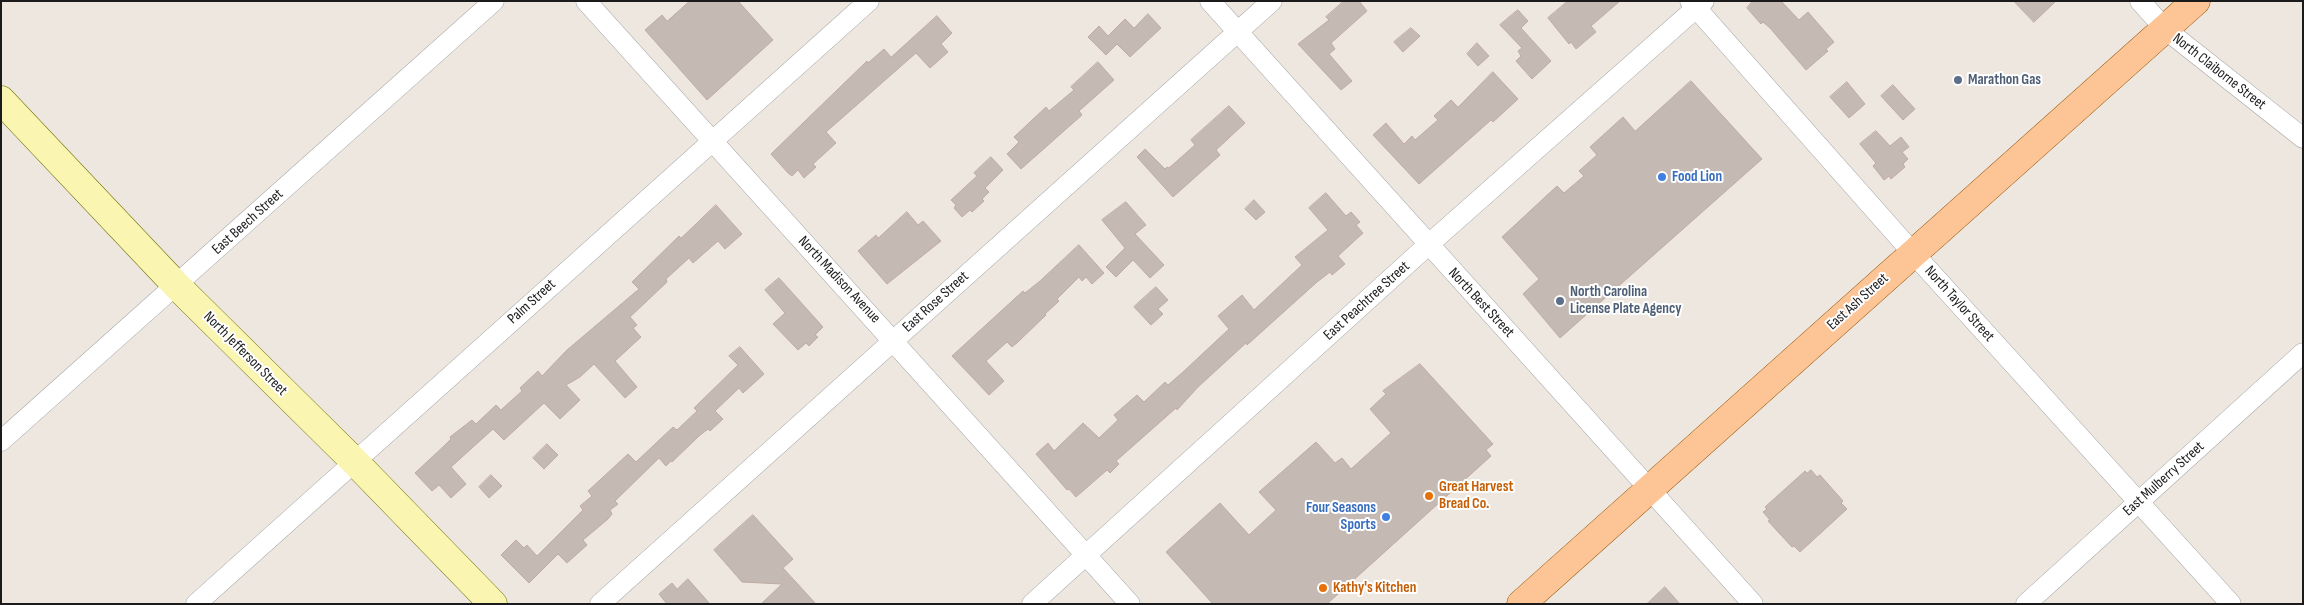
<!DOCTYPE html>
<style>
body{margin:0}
#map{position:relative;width:2304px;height:605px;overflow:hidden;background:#ede7e0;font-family:"Sofia Sans Condensed",sans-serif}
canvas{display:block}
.frame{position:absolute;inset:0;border:2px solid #1b1b1b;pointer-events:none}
</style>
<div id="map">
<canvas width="2304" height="605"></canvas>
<div class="frame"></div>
</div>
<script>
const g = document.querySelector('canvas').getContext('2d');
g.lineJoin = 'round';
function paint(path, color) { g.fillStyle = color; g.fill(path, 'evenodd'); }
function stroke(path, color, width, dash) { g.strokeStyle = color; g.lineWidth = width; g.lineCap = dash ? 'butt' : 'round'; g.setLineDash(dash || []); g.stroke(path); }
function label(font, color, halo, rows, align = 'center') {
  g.font = font + ' "Sofia Sans Condensed",sans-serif'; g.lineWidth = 4; g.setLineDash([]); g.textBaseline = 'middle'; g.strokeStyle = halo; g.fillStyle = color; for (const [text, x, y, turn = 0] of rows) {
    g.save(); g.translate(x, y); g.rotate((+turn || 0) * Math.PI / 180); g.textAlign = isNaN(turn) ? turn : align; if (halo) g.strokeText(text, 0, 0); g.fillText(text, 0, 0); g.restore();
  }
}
const building = new Path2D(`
 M690,1H738L773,40L707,100L645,30L662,15L667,21Z
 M1344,1H1359L1367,11L1331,43L1335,49L1329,54L1352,81L1341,90L1298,44L1329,20L1326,17Z
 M1568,1H1620L1591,26L1596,32L1576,49L1571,42L1569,44L1548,18Z
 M1753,1H1781L1799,20L1808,12L1834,42L1826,49L1828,51L1806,70L1770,28L1763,22L1761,24L1747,8Z
 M2014,1H2056L2034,22Z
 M1518,10L1528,21L1521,28L1551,61L1532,79L1516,61L1521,56L1518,51L1522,48L1500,25Z
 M1148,14L1161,28L1130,57L1117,44L1106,55L1088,37L1099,26L1108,36L1125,19L1134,28Z
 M937,16L952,33L941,44L948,52L930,68L916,53L826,132L836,143L813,164L816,167L804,178L798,170L792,176L788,173L771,154L867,61L868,63L884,49L891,57Z
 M1411,28L1420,36L1403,52L1394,42Z
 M1477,43L1489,56L1478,66L1467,54Z
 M1098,62L1114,80L1079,111L1082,115L1021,169L1007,154L1019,142L1014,137L1046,107L1049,111L1074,90L1071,87Z
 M1493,72L1518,99L1493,122L1491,120L1419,184L1373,135L1386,123L1404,144L1412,136L1415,140L1438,120L1434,116L1451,100L1458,107Z
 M1691,81L1762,159L1560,338L1523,294L1539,279L1502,237L1557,186L1564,193L1584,176L1579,171L1597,155L1590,147L1623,117L1635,131Z
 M1847,82L1865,104L1849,118L1830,97Z
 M1893,85L1915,109L1903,120L1881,96Z
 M1229,106L1245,123L1216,150L1220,155L1173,197L1137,157L1145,149L1165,169L1167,167L1169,168L1195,145L1191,140Z
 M1876,131L1890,146L1901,137L1909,147L1902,152L1908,159L1903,164L1905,167L1891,179L1889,176L1884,180L1873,166L1876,163L1860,144Z
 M991,157L1003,170L985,188L989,192L982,199L984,201L972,212L970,210L962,217L954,208L956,205L951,200L977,176L974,173Z
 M1326,193L1346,216L1351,212L1360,222L1356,225L1363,233L1338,256L1345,264L1332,275L1330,272L1317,282L1247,345L1246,343L1198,387L1177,410L1176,408L1116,461L1119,464L1110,473L1107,470L1076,497L1069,489L1067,490L1036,454L1048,443L1054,451L1083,423L1099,438L1118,420L1114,415L1137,395L1144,402L1165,382L1168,385L1183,372L1229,329L1218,316L1242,295L1254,310L1302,265L1295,257L1328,230L1309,208Z
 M1254,200L1265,212L1256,220L1245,209Z
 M1126,202L1146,225L1135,234L1164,265L1150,278L1133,260L1116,277L1106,267L1125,248L1102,220Z
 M716,205L742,234L725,249L718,241L693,263L689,258L666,279L667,282L630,317L637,325L633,328L641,337L615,361L637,387L625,398L594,364L580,377L566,385L580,400L560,419L544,403L504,440L493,429L451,467L466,484L451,498L439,485L432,491L415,473L445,445L451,439L450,437L472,420L476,424L496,405L501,410L522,391L520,388L538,371L542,376L567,350L639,289L632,282L679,236L681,238Z
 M907,212L918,225L923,221L941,241L887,284L858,251L876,235L878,238Z
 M1079,245L1104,273L1092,284L1086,277L1082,281L1079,277L1057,299L1059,301L1045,314L1046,315L1018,342L1012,347L1007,342L986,361L1004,381L989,395L952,356L1023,291L1025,293L1040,281Z
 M779,278L823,327L815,335L818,337L809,346L806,343L798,350L773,324L785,313L765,290Z
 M1156,287L1168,300L1158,309L1163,314L1151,325L1134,307Z
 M740,347L764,374L743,393L739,388L715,411L723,419L710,431L708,429L699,436L672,462L671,461L666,466L659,458L615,501L618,504L610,510L612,514L608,519L583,540L587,545L567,563L558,554L529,583L501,555L516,540L524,548L527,545L537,556L583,510L580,506L592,496L588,491L628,454L636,462L673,427L677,430L697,411L694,408L738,365L729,356Z
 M1420,364L1493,444L1486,450L1491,456L1327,604H1213L1166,552L1220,503L1249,535L1276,510L1259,492L1316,442L1335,463L1342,458L1351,469L1391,433L1370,409L1386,394L1383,391Z
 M547,444L558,455L544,469L533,458Z
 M1811,470L1817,477L1820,475L1843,501L1841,503L1847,509L1800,552L1794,546L1792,547L1768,521L1770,520L1763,512L1767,509L1765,507L1805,471L1807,473Z
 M491,475L502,486L489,498L479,487Z
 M753,515L793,559L783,568L816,604H761L782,584L742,582L714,550Z
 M688,579L710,604H667L659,594L672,583L677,589Z
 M1665,587L1680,604H1647Z`);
const street = new Path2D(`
 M586,1L1130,604
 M1210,1L1753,604
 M1690,1L1913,253L2231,604
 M2140,1L2165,29L2303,138
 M1,441L494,1
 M196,604L869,1
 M600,604L1272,1
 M1032,604L1428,245L1704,1
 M2026,604L2303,353`);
const secondary = new Path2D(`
 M1,100L177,286L354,461L493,604`);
const primary = new Path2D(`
 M1521,604L2196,1`);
const markers = [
 [1958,80,5,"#5c6f8a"],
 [1662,177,5,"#3f7fe0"],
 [1560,301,5,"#5c6f8a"],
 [1429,496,5,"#e8710a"],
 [1386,517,5,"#3f7fe0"],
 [1323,588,5,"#e8710a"]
];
const streetNames = [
 ["North Claiborne Street",2219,72,38],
 ["East Beech Street",248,222,-42],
 ["North Madison Avenue",839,280,47],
 ["East Peachtree Street",1367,301,-42],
 ["Palm Street",532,302,-42],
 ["East Rose Street",936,302,-42],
 ["East Ash Street",1858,302,-42],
 ["North Best Street",1481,303,47],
 ["North Taylor Street",1959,304,48],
 ["North Jefferson Street",245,354,45],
 ["East Mulberry Street",2164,479,-42]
];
const serviceNames = [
 ["Marathon Gas",1968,80],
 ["North Carolina",1570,292],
 ["License Plate Agency",1570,309]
];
const shopNames = [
 ["Food Lion",1672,177],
 ["Four Seasons",1376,508,"right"],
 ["Sports",1376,525,"right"]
];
const foodNames = [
 ["Great Harvest",1439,487],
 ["Bread Co.",1439,504],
 ["Kathy's Kitchen",1333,588]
];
paint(building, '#c4b9b3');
stroke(building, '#bfaba2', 1);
stroke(street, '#a2a2a2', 21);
stroke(secondary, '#717003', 29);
stroke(primary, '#925100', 29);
stroke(street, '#fff', 20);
stroke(secondary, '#faf5b1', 28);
stroke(primary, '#fdc495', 28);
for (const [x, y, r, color] of markers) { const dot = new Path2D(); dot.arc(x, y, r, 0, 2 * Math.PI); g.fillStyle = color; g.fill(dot); stroke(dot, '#fff', 2); }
label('15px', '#1b1b1b', '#fff', streetNames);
label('bold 15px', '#4e5e75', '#fff', serviceNames, 'left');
label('bold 15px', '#366cbe', '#fff', shopNames, 'left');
label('bold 15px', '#c56008', '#fff', foodNames, 'left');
</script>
